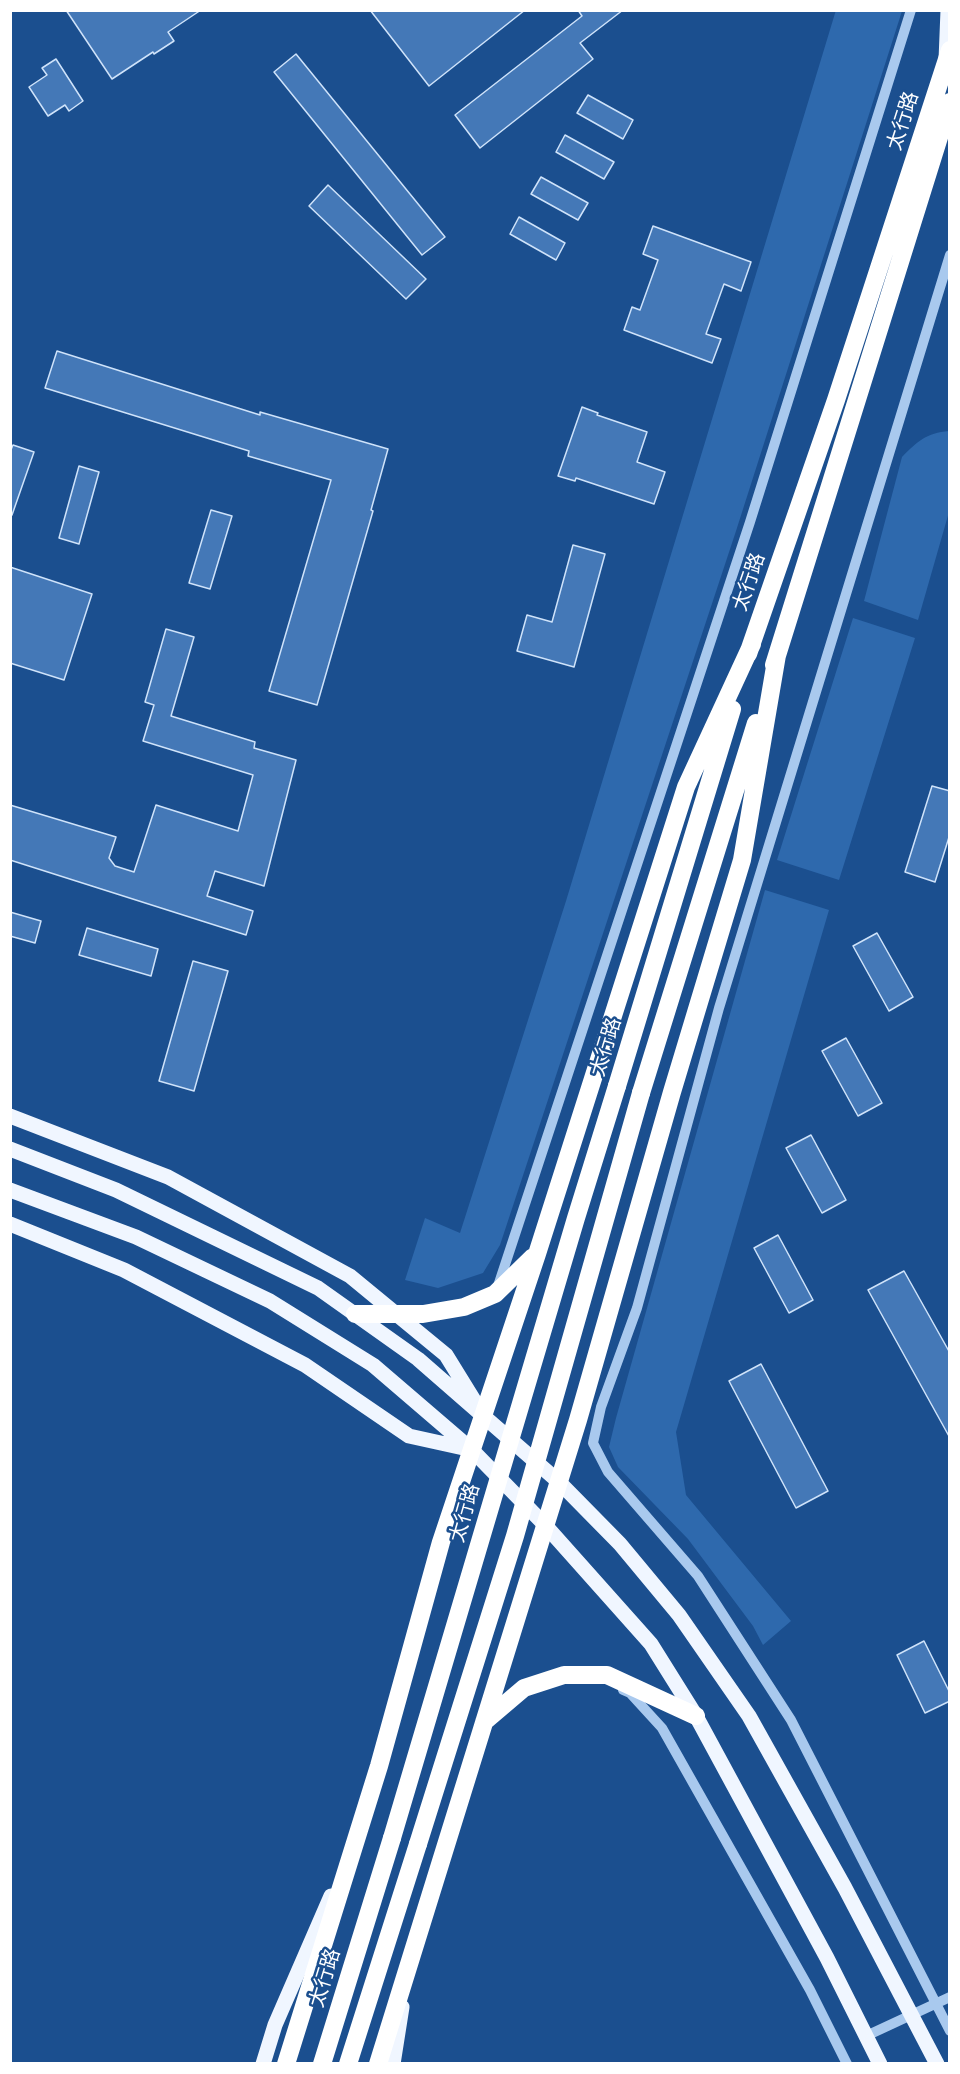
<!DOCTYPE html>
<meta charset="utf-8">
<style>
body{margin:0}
#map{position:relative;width:960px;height:2074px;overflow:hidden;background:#1b4f8f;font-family:Inter,sans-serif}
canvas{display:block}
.frame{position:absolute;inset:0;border:12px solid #fff;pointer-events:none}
</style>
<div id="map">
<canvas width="960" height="2074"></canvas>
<div class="frame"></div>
</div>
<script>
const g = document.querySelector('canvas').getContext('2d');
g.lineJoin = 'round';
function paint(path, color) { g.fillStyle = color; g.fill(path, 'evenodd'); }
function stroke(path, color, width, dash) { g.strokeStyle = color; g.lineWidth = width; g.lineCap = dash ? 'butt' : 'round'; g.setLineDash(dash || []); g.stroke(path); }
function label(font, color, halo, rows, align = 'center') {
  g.font = font + ' Inter,"Noto Sans SC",sans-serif'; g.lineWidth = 5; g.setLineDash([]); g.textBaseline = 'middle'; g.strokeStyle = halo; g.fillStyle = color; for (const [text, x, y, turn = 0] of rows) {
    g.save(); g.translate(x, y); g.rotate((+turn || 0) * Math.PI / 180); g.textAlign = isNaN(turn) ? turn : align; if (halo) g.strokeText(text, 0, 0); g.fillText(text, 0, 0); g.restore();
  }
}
const green = new Path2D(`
 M836,10L902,11L736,531L500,1245L483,1273L438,1288L405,1280L425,1218L460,1233L566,901Z
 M949,431V512L918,620L864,601L902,457C918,441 926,433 949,431Z
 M853,618L915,638L839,880L777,860Z
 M765,890L829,910L676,1432L686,1495L791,1621L763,1645L753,1626L688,1539L618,1467L609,1447L616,1418Z`);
const building = new Path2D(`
 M66,10H201L168,32L174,41L154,54L153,52L112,79Z
 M370,10H525L429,86Z
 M578,10H623L580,43L593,59L480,148L455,115L582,16Z
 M296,54L445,237L422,255L274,72Z
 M56,59L83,101L69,111L65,105L48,116L29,87L47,75L42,68Z
 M588,95L633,120L623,139L577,113Z
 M565,135L614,162L604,179L556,152Z
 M541,177L588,203L578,220L531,194Z
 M328,185L426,279L406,299L309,206Z
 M519,217L565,243L556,260L510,234Z
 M653,226L751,262L741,291L724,284L706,334L721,339L712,363L624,330L632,307L640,310L658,260L643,254Z
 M57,351L260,415V412L388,449L371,510L373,511L317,705L269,691L331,480L248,456L249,451L45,388Z
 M582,407L598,413L597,415L647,432L637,462L665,472L654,504L576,478L575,481L558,476Z
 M13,445L34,452L12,515H10V452Z
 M79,466L99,472L79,544L59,538Z
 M211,510L232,516L210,589L189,583Z
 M573,545L605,554L574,667L517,651L527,615L552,622Z
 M10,567L92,594L64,680L10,663Z
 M166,629L194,637L171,716L255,742L254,748L296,760L264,886L215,871L207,896L253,911L246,935L10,860V805L116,837L109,858L115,866L134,872L156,805L238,831L253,775L143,741L154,705L145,702Z
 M932,786L950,791V834L935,882L905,872Z
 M10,912L41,921L35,943L10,936Z
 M87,928L158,949L151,976L79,955Z
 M877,933L913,997L889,1011L853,946Z
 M193,961L228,971L194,1091L159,1081Z
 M846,1038L882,1103L858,1116L822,1051Z
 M811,1135L846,1200L822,1213L786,1148Z
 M778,1235L813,1300L789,1313L754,1248Z
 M904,1271L950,1353V1438L868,1290Z
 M761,1364L828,1491L796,1508L729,1381Z
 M924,1641L950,1693V1701L925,1713L897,1655Z`);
const minor = new Path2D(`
 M950,255L719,1008L637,1308L601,1407L593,1443L608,1472L698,1576L791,1720L950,2031
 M497,1289L750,522L911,10
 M623,1690L630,1693L662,1728L810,1990L847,2064
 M866,2036L950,1997`);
const major = new Path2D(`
 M946,60L948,10
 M10,1116L168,1177L350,1276L446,1355L475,1402
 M10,1149L116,1190L318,1288L418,1359L559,1482L620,1544L679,1615L749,1716L845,1888L937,2064
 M10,1190L136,1237L270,1301L373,1365L472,1450L545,1525L651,1644L696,1716L827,1958L880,2064
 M10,1224L124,1270L305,1365L409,1436L468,1449
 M263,2064L275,2025L331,1896
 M393,2064L402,2007`);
const highway = new Path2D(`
 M748,654L836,400L950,50
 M774,665L950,102
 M617,1086L732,709
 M641,1093L756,723
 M355,1314H423L464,1307L495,1294L533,1257
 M484,1722L524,1688L564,1675H607L696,1716
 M286,2064L379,1766L441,1542L537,1254L686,787L752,644
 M322,2064L392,1838
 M348,2064L418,1844
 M378,2064L578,1420L672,1092L742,860L777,655`);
const highwayBridge = new Path2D(`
 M392,1838L576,1218L617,1086
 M418,1844L515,1536L641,1093`);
const streetNames = [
 ["太行路",903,121,-72],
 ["太行路",749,582,-71],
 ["太行路",606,1047,-73],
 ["太行路",465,1513,-74],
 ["太行路",325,1978,-73]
];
paint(green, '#2e69ad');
paint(building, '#4478b7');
stroke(building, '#cfe3fa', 1.5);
stroke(minor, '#a9c9ee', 10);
stroke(major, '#f0f6ff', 15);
stroke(highway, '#fff', 18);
stroke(highwayBridge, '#fff', 18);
label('20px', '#fff', '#1b4f8f', streetNames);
</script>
